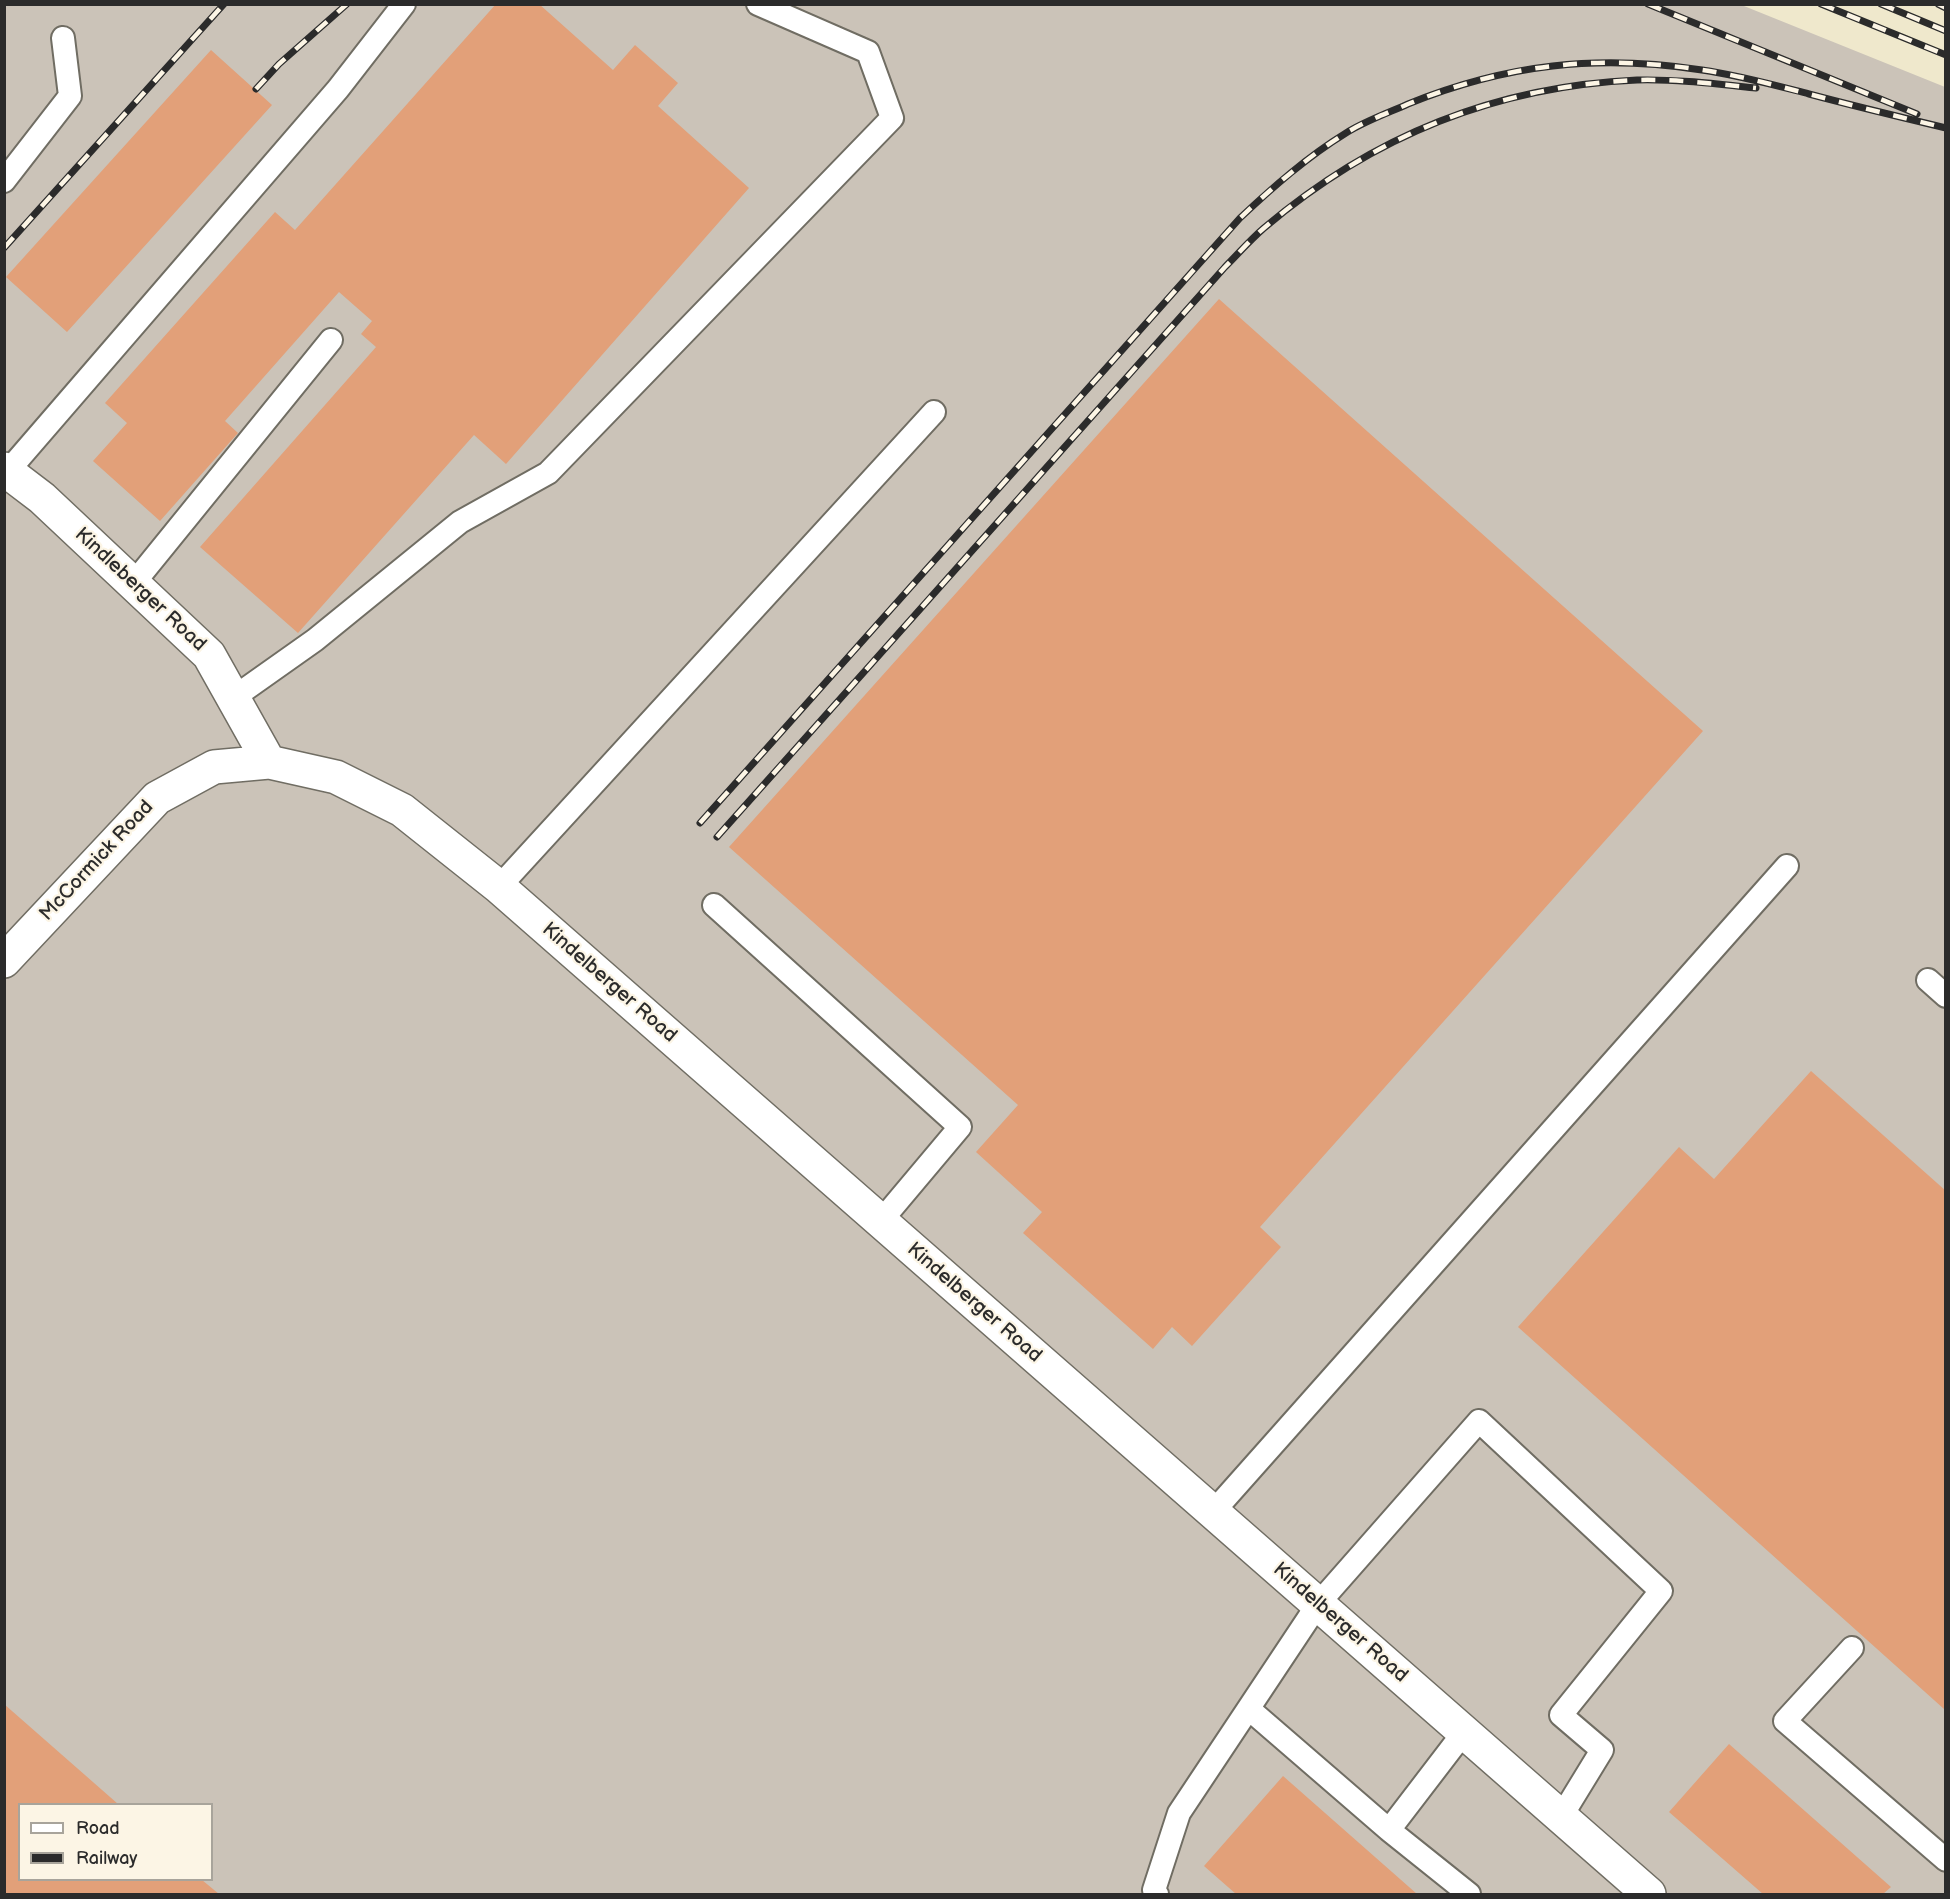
<!DOCTYPE html>
<style>
body{margin:0}
#map{position:relative;width:1950px;height:1899px;overflow:hidden;background:#efe8cc;font-family:"Balsamiq Sans",sans-serif}
canvas{display:block}
.frame{position:absolute;inset:0;border:6px solid #2b2b2b;pointer-events:none}
.legend{position:absolute;left:18px;top:1803px;width:195px;height:78px;box-sizing:border-box;background:#fcf5e5;border:2px solid #a8a49b;margin:0;padding:8px 10px;list-style:none;font-size:18px;color:#2b2b2b}
.legend li{display:flex;align-items:center;gap:12px;height:30px}
.legend b{width:30px;border:2px solid #a8a49b}
</style>
<div id="map">
<canvas width="1950" height="1899"></canvas>
<div class="frame"></div>
<ul class="legend">
<li><b style="height:8px;background:#fff"></b>Road</li>
<li><b style="height:8px;background:#2b2b2b"></b>Railway</li>
</ul>
</div>
<script>
const g = document.querySelector('canvas').getContext('2d');
g.lineJoin = 'round';
function paint(path, color) { g.fillStyle = color; g.fill(path, 'evenodd'); }
function stroke(path, color, width, dash) { g.strokeStyle = color; g.lineWidth = width; g.lineCap = dash ? 'butt' : 'round'; g.setLineDash(dash || []); g.stroke(path); }
function label(font, color, halo, rows, align = 'center') {
  g.font = font + ' "Balsamiq Sans",sans-serif'; g.lineWidth = 4.5; g.setLineDash([]); g.textBaseline = 'middle'; g.strokeStyle = halo; g.fillStyle = color; for (const [text, x, y, turn = 0] of rows) {
    g.save(); g.translate(x, y); g.rotate((+turn || 0) * Math.PI / 180); g.textAlign = isNaN(turn) ? turn : align; if (halo) g.strokeText(text, 0, 0); g.fillText(text, 0, 0); g.restore();
  }
}
const industrial = new Path2D(`
 M1739,4L1945,87V1894H5V5ZM20,1804H212V1880H20Z`);
const building = new Path2D(`
 M496,4H539L613,70L635,45L678,83L658,106L749,188L506,464L474,435L298,633L200,547L376,347L361,334L372,321L339,292L225,421L238,433L160,521L93,461L127,423L105,403L275,212L295,230Z
 M211,50L272,105L67,332L6,277Z
 M1219,299L1703,731L1260,1227L1281,1247L1192,1346L1172,1327L1153,1349L1023,1233L1042,1212L976,1152L1018,1105L729,847Z
 M1811,1071L1946,1191V1707L1944,1709L1518,1327L1679,1147L1714,1179Z
 M4,1704L118,1804H20V1880H202L219,1894H4Z
 M1729,1744L1891,1887L1883,1894H1763L1669,1812Z
 M1283,1776L1417,1894H1236L1204,1866Z`);
const service = new Path2D(`
 M4,181L70,96L63,38
 M8,471L338,89L404,4
 M133,584L331,340
 M233,698L315,640L460,522L548,473L892,118L868,52L758,4
 M499,887L934,412
 M714,905L960,1127L881,1221
 M1928,980L1946,996
 M1213,1512L1787,866
 M1852,1648L1785,1721L1946,1860
 M1249,1709L1389,1830
 M1464,1732L1389,1830L1469,1894
 M1157,1894L1154,1890L1179,1813L1318,1604L1479,1421L1661,1591L1561,1715L1602,1750L1561,1817`);
const minor = new Path2D(`
 M4,469L42,498L209,655L269,762
 M4,961L157,798L214,767L269,762L336,777L402,810L499,887L1649,1894`);
const rail = new Path2D(`
 M1648,4L1917,114
 M1821,4L1946,55
 M1881,4L1946,31
 M1938,4L1946,8
 M256,89L279,64L347,4
 M4,248L224,4
 M700,823L1240,218C1273,187 1307,157 1346,133C1365,121 1388,113 1408,104C1506,64 1598,54 1702,70C1738,75 1774,85 1809,94C1854,106 1900,117 1946,128
 M717,837L1225,267C1238,254 1250,240 1264,228C1371,137 1496,86 1637,80C1677,79 1717,84 1756,88`);
const streetNames = [
 ["Kindleberger Road",140,590,43],
 ["McCormick Road",97,861,-47],
 ["Kindelberger Road",609,983,41],
 ["Kindelberger Road",974,1303,41],
 ["Kindelberger Road",1340,1623,41]
];
paint(industrial, '#cbc3b8');
paint(building, '#e2a079');
stroke(service, '#706d63', 26);
stroke(minor, '#706d63', 36);
stroke(service, '#fff', 22);
stroke(minor, '#fff', 33);
stroke(rail, '#2b2b2b', 7);
stroke(rail, '#fcf5e5', 4.5, [14]);
label('20px', '#2b2b2b', '#fcf5e5', streetNames);
</script>
